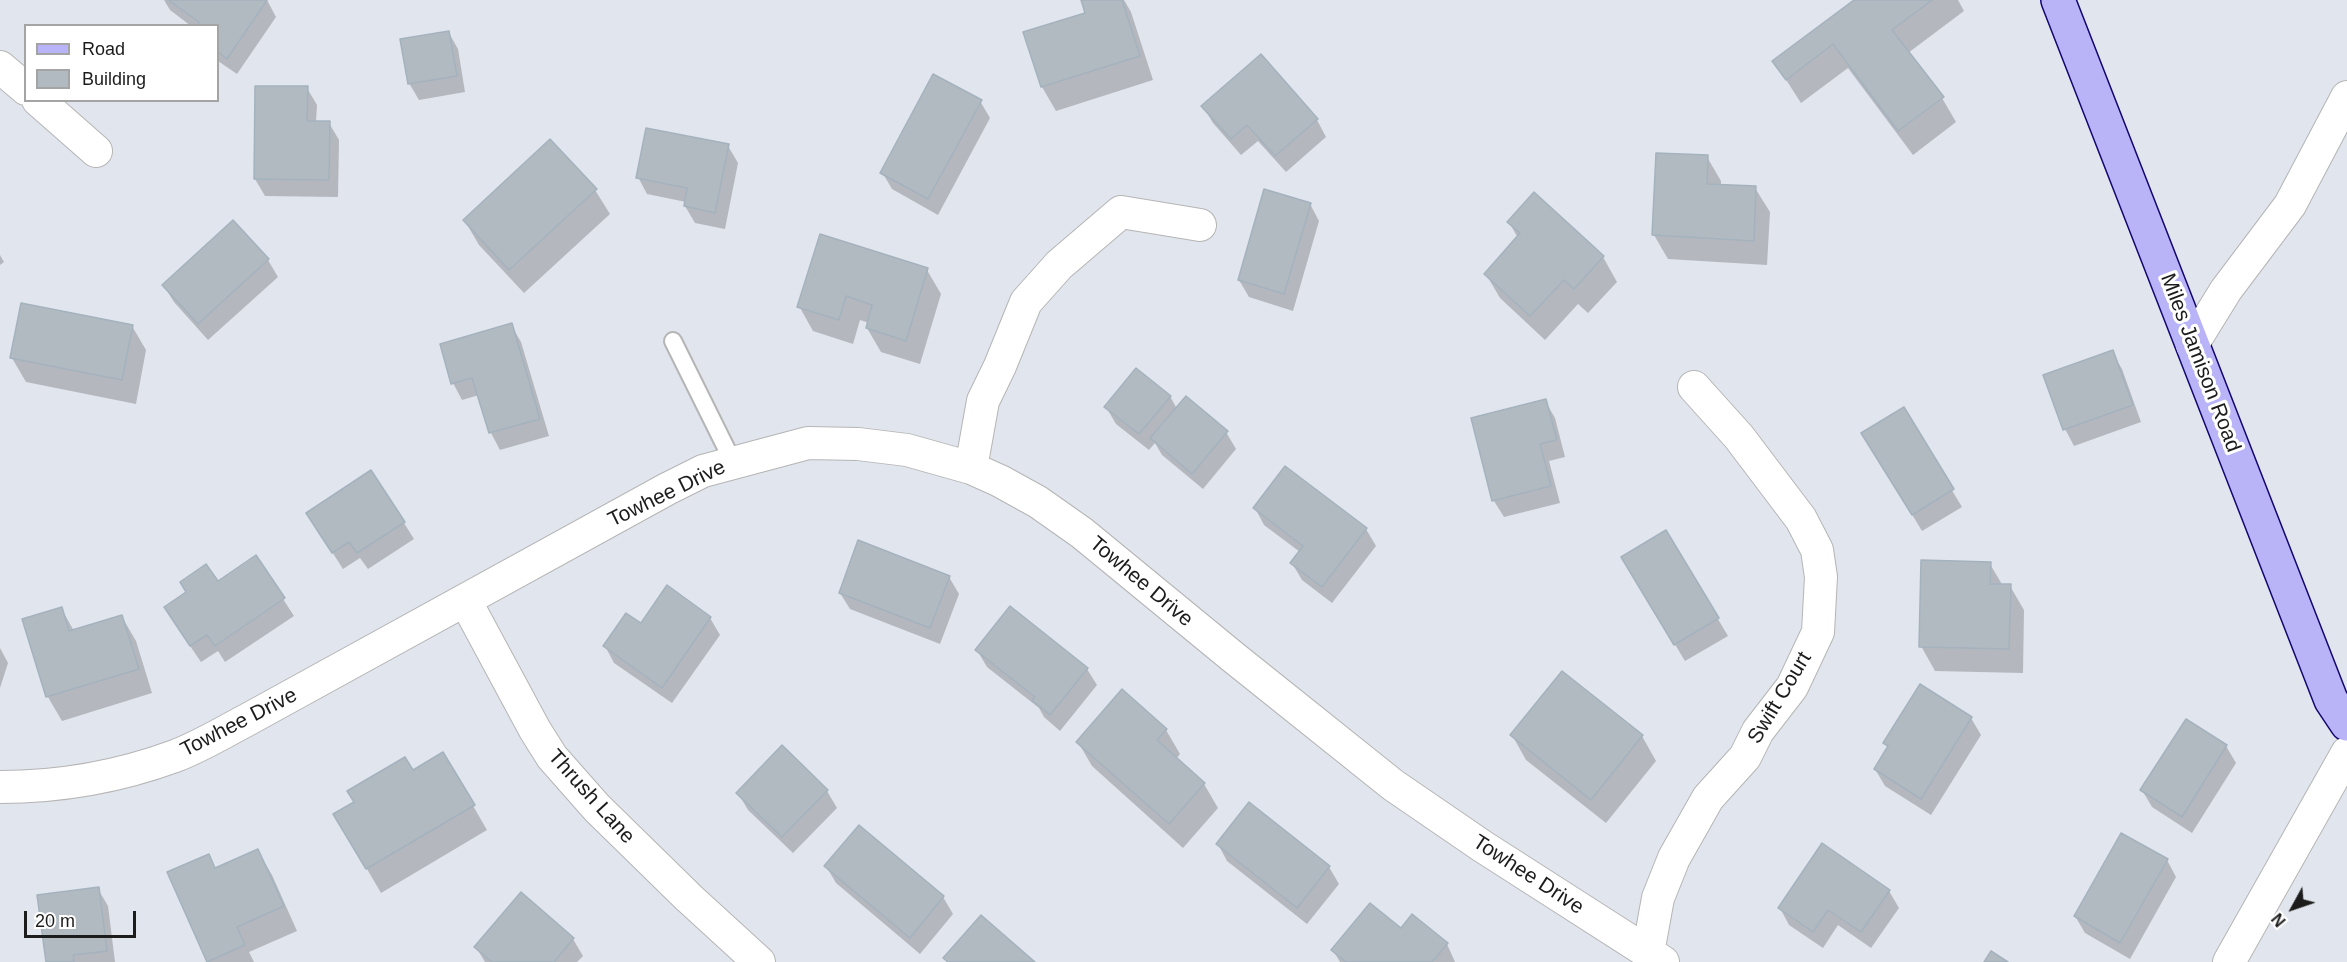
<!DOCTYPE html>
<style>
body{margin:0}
#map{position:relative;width:2347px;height:962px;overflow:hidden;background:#e1e5ed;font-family:Helvetica,sans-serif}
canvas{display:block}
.legend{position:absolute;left:24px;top:24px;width:195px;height:78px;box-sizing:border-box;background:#fff;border:2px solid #a4a4a4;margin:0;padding:8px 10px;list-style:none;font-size:18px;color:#1c1c1c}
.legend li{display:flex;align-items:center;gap:12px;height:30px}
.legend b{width:30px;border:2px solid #a4a4a4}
.north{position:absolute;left:2263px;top:878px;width:60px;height:60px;-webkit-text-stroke:4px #fff;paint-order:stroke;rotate:230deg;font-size:16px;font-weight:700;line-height:24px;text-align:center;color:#1c1c1c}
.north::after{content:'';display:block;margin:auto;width:21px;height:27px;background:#1c1c1c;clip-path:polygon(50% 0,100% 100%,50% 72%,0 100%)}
.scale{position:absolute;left:24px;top:911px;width:112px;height:27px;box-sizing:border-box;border:3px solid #1c1c1c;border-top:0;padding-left:8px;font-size:18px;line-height:21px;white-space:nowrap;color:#1c1c1c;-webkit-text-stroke:4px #fff;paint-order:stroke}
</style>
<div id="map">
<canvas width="2347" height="962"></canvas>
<ul class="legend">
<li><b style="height:8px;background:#b9b4f8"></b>Road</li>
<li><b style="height:16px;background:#b1bac1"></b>Building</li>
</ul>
<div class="north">N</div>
<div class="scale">20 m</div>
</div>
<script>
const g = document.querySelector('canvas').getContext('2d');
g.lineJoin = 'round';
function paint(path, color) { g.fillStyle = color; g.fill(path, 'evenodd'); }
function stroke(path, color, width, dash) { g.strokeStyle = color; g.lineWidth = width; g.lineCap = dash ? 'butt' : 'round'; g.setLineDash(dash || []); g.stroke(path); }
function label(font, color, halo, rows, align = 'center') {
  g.font = font + ' Helvetica,sans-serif'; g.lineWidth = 6; g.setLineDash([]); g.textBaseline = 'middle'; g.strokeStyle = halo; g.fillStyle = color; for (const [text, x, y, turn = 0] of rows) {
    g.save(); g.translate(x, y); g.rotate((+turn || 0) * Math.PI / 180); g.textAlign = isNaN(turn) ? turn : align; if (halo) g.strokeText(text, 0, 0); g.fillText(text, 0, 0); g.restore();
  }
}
const shadow = new Path2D(`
 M164,0H267L276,17L237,74L218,61V26H191L170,10Z
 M1082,0H1124L1131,12L1153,80L1056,111L1042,87L1087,14Z
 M1856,0H1958L1964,11L1908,53L1942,98L1956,122L1913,155L1848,68L1801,103L1774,61Z
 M449,33L458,49L465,92L419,100L409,83Z
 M307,88L317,105L316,122L329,123L339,140L338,197L265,196L255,179Z
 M980,101L990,118L938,215L892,189L882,172Z
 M1203,106L1317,120L1326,137L1286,172L1258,141L1241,155L1213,123Z
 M728,146L738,163L725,229L695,223L685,206L686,202L647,194L638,177Z
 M1707,157L1721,181V186L1755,188L1770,212L1767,265L1668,259L1654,235Z
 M595,190L610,214L524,293L479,245L465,221Z
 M1534,195L1603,257L1617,282L1588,313L1578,304L1545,340L1500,298L1486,274L1518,238L1509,222Z
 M1310,204L1319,221L1293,311L1249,297L1239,280Z
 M233,222L268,260L278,277L208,340L174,302L164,286Z
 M0,255L4,262L0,265Z
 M927,270L941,294L920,364L881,352L867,328L869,323L860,320L853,344L813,331L799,306Z
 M511,325L521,342L549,436L500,450L491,433L479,395L462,400L453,383Z
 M132,326L146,350L136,404L26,382L12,358Z
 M2112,352L2122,369L2141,422L2074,446L2065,429Z
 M1170,396L1177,409L1226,432L1236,449L1203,489L1162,455L1155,443L1149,450L1116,424L1106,407Z
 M1545,401L1555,418L1565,457L1549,461L1560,503L1504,517L1494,501L1473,419Z
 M1903,409L1962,507L1922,531L1873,450Z
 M1255,508L1366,529L1376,546L1332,603L1302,580L1292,563L1300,552L1264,525Z
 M404,523L414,539L368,569L360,558L343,569L318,530Z
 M1666,532L1728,636L1685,661L1633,575Z
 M256,557L294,616L225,662L218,651L201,662L175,624L217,583Z
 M1990,564L2003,586H2010L2024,610L2023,673L1935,671L1921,646Z
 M949,577L959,594L940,644L850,609L840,593Z
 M61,608L74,631L122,617L136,641L152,693L62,721L48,697L24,620Z
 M710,618L720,635L672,703L614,663L605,646Z
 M0,648L8,663L0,688Z
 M977,650L1087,669L1097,685L1060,731L1044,717L1039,708L987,667Z
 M1971,718L1981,735L1931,815L1885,786L1875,769L1888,749L1885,743Z
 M2187,721L2226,746L2236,763L2192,833L2152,807L2142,790Z
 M1166,730L1180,754L1176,759L1204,784L1218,808L1183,848L1092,766L1078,742Z
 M1512,735L1642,736L1656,761L1606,823L1526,760Z
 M782,747L827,791L837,808L793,853L748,810L738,793Z
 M443,754L487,830L381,893L335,814Z
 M859,827L943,897L953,914L920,954L836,883L826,866Z
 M1218,844L1329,867L1339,884L1307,924L1227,861Z
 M1822,845L1889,891L1899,908L1871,948L1838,925L1823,948L1789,925L1780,908Z
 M258,851L272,875L297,931L249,952L254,962H209L169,872L208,855L216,869Z
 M2167,860L2176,877L2130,959L2085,933L2075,916Z
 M98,889L108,906L115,962H47Z
 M573,939L583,956L577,962H485L476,947Z
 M1447,944L1455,962H1340L1333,950Z`);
const building = new Path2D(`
 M168,0H267L227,59L218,52V26H197L199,22Z
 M1081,0H1122L1140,56L1041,87L1023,32L1085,13Z
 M1854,0H1932L1892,30L1944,97L1898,131L1833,44L1786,80L1772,61Z
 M449,31L457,76L408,84L400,39Z
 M1261,54L1318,119L1275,156L1247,125L1231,139L1201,106Z
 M933,74L982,100L928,199L880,173Z
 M255,86H308L307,121H330L329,180L254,179Z
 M646,128L729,144L715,213L684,206L687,188L636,178Z
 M550,139L597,189L509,270L463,220Z
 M1656,153L1708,155L1707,184L1756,186L1754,241L1652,235Z
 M1264,189L1311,203L1284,294L1238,280Z
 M1534,192L1604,256L1574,289L1564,280L1530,316L1484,274L1520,233L1507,222Z
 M233,220L269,259L198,324L162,285Z
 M820,234L928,268L906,341L866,328L872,305L846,296L839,320L797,307Z
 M21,303L133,325L122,380L10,358Z
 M512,323L540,419L489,433L472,378L451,384L440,344Z
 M2113,350L2133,405L2063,430L2043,375Z
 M1136,368L1171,396L1139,434L1104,407Z
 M1186,396L1228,431L1192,474L1150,438Z
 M1546,399L1557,440L1540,444L1551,486L1492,501L1471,418Z
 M1904,407L1954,489L1912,515L1861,433Z
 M1285,466L1367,528L1322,587L1290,563L1303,546L1253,508Z
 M371,470L405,522L357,553L349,542L332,553L306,513Z
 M1666,530L1719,618L1674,645L1621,557Z
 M858,540L950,576L930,628L839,593Z
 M256,555L285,598L215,646L207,635L190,646L164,607L186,592L180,582L206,564L218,581Z
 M1921,560L1991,562L1990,584H2011L2009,649L1919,647Z
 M667,585L711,617L662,688L603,646L626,613L641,623Z
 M1010,606L1088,668L1050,715L1032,700L1035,697L975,650Z
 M62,607L69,631L122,615L139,669L46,697L22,619Z
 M1562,671L1643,735L1591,800L1510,735Z
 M1920,684L1972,717L1921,799L1874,769L1888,746L1883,743Z
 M1122,689L1167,729L1157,740L1205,783L1169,824L1076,742Z
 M2186,719L2227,745L2182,817L2140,790Z
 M782,745L828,790L782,837L736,793Z
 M443,752L475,805L366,869L333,814L354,802L347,791L405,757L413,770Z
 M1249,802L1330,866L1297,908L1216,844Z
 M859,825L944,896L910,938L824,866Z
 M2121,833L2168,859L2120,943L2074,916Z
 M1822,843L1890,890L1861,932L1828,910L1813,932L1778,908Z
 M258,849L284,906L237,927L245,945L207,962L167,872L209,854L215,868Z
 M99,887L107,951L73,955L74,962H46L37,895Z
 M521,892L574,938L554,962H492L474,947Z
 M1370,903L1401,928L1412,914L1448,943L1432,962H1346L1331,950Z
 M981,915L1035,962H948L943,958Z
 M1991,951L2008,962H1984Z`);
const lane = new Path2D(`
 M673,341L733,462`);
const street = new Path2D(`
 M0,67L26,89
 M38,100L96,151
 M2192,345L2226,290L2290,205L2347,97
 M971,468L983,401L1000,366L1026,302L1059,265L1121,212L1200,225
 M465,600L535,730L552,757L597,808L689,898L759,962
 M0,787C61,787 118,777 175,756C199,747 222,733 245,721L667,489L703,471L808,443L858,444L907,450L971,468L1000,481L1038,502L1082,533L1233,657L1393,785L1482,846L1663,962
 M1648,953L1658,898L1674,858L1708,798L1745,757L1758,731L1792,687L1818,632L1821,577L1817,550L1801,519L1739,437L1694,387
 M2229,962L2347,753`);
const secondary = new Path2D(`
 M2058,0L2331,700L2347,724`);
const streetNames = [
 ["Miles Jamison Road",2200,363,69],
 ["Towhee Drive",667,494,-26],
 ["Towhee Drive",1141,582,40],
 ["Swift Court",1780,698,-59],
 ["Towhee Drive",239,723,-27],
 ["Thrush Lane",591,797,48],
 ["Towhee Drive",1528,875,33]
];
paint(shadow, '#0003');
paint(building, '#b1bac1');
stroke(building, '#a4b2be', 1.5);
stroke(lane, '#b5b5b5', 20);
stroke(street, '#b5b5b5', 34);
stroke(secondary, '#14066f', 36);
stroke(lane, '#fff', 16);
stroke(street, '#fff', 32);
stroke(secondary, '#b9b4f8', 33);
label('21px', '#1c1c1c', '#fff', streetNames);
</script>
